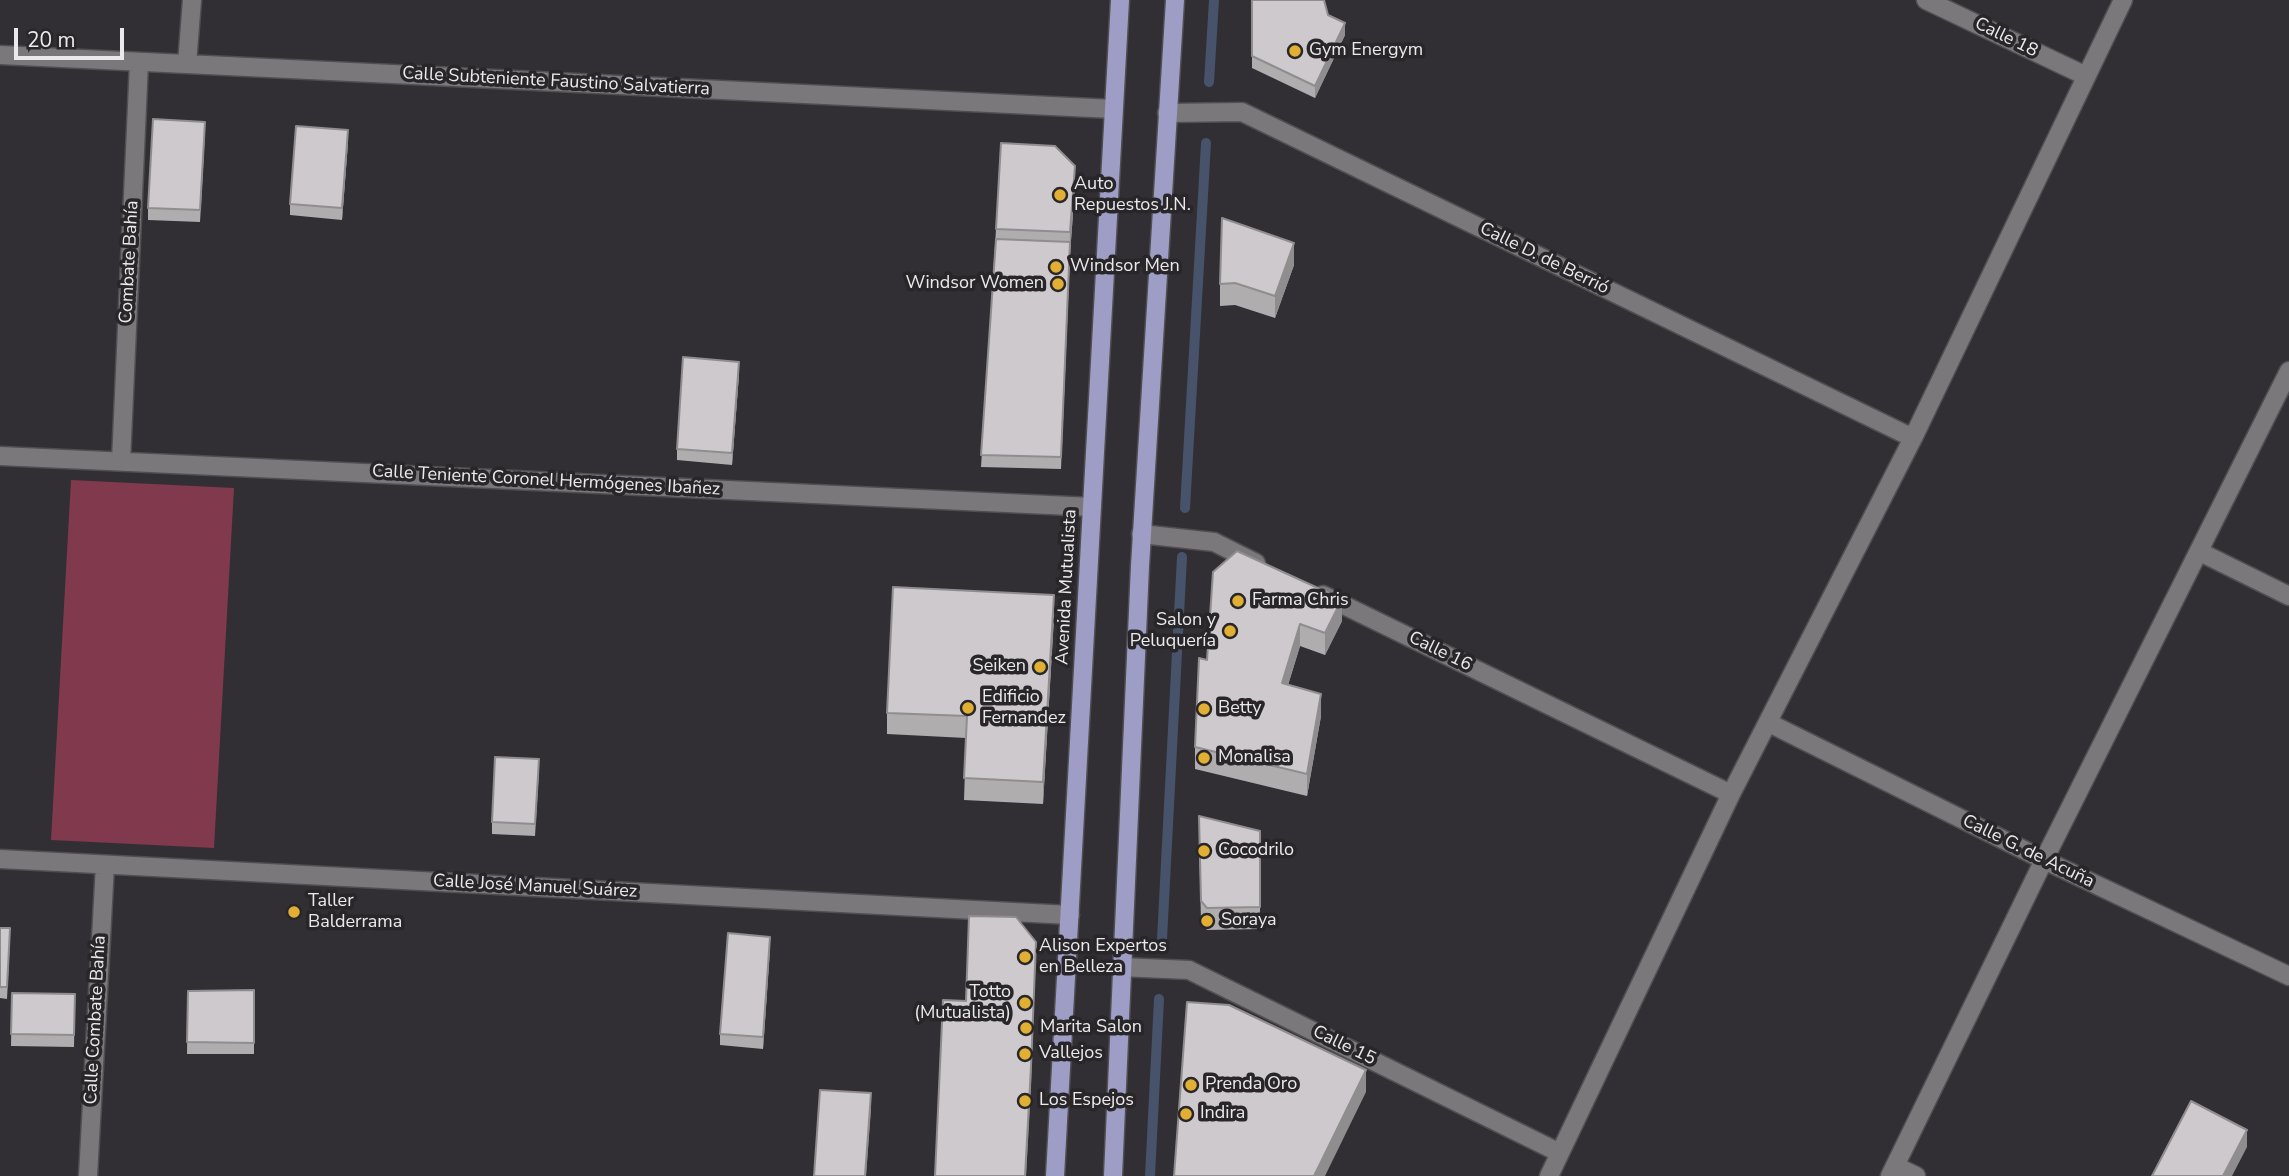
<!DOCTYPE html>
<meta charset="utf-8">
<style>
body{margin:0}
#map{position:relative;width:2289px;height:1176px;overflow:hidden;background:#312f33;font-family:"Nunito Sans",sans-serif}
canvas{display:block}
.scale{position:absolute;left:14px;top:28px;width:110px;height:32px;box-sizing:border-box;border:4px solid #eae9eb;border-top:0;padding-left:9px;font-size:21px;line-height:24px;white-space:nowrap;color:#eae9eb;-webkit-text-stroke:5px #282629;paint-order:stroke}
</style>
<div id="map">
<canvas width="2289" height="1176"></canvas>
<div class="scale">20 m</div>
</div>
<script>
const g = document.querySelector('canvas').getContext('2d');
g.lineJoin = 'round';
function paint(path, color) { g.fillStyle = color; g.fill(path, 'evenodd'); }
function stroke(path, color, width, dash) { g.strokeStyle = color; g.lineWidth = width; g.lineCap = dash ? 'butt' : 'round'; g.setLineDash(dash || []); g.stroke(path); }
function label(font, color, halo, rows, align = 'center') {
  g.font = font + ' "Nunito Sans",sans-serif'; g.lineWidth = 7; g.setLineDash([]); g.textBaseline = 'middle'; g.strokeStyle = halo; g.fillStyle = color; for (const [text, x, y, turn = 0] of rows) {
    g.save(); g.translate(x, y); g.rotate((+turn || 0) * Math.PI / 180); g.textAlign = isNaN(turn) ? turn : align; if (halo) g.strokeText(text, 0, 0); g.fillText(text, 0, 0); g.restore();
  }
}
const green = new Path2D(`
 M71,480L234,488L214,848L51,840Z`);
const stream = new Path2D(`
 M1209,82L1214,0
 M1185,508L1206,143
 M1162,939L1182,557
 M1150,1176L1159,999`);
const minor = new Path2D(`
 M1926,0L2086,76
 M0,55L1113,109
 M187,64L192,0
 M1167,113L1242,112L1913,438
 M0,456L1092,507
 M121,461L139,62
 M1141,534L1214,542L1256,563
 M2200,552L2289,596
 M1323,595L1731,794
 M1769,723L2044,860L2289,976
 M0,859L1070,915
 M1120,967L1189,970L1560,1153
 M1895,1166L1916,1176
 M88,1176L105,865
 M1549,1176L1731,794L1913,438L2123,0
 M1890,1176L2044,860L2289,371`);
const major = new Path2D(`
 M1055,1176L1120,0
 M1113,1176L1140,566L1175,0`);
const wall = new Path2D(`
 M1252,0L1328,15L1345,35L1315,98L1252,68Z
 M205,134L200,222L148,220V208Z
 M348,142L342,220L290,215V204Z
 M1075,187L1070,254L1061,469L981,467L996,229Z
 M1294,265L1275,318L1235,305L1220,306V284Z
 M739,374L732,465L677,460V449Z
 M1213,572L1342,621L1325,655L1300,646L1288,685L1321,716L1307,796L1195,769V747L1207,660Z
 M1054,617L1043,804L964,800L966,738L887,734V713Z
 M539,771L535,836L492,834V822Z
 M1260,831V929L1207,930L1201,922L1199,838Z
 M0,928L10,940L7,999L0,998Z
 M770,948L763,1049L720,1045V1034Z
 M254,990V1054H187L188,991Z
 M12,993L75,994L74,1047L11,1046Z`);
const shadedWall = new Path2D(`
 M1345,23V35L1315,98V86Z
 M348,130V142L342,220V208Z
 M1075,166V187L1070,254L1061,469L1070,232Z
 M1294,243V265L1275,318V296Z
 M739,362V374L732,465V453Z
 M1054,595V617L1043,804V782Z
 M1342,599V621L1325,655V633Z
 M1300,624V646L1282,705V683Z
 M1321,694V716L1307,796V774Z
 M770,937V948L763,1049V1037Z
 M1036,942L1031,1088L1026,1176H1025Z
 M1366,1070V1092L1325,1176H1314Z
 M871,1093V1110L866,1176H865Z
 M2247,1130V1147L2232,1176H2223Z`);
const building = new Path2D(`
 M1252,0H1324L1328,15L1345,23L1315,86L1252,56Z
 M153,119L205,122L200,210L148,208Z
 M296,126L348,130L342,208L290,204Z
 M1001,143L1055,146L1075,166L1070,232L996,229Z
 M1222,218L1294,243L1275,296L1235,283L1220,284Z
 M996,239L1070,242L1061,457L981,455Z
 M683,357L739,362L732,453L677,449Z
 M1237,551L1342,599L1325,633L1300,624L1282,683L1321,694L1307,774L1195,747L1199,658L1207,660L1213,572Z
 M893,587L1054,595L1043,782L964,778L967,716L887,713Z
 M495,757L539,759L535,824L492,822Z
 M1199,816L1260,831V907L1207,908L1201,901Z
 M969,916L1016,917L1036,942L1031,1066L1025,1176H935L943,1000L966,1001Z
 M0,928H10L7,987H0Z
 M728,933L770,937L763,1037L720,1034Z
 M254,990V1043L187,1042L188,991Z
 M12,993L75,994L74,1035L11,1034Z
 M1187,1002L1229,1005L1366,1070L1314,1176H1174Z
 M820,1090L871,1093L865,1176H814Z
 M2191,1101L2247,1130L2223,1176H2152Z`);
const markers = [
 [1295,51,7,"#e1af34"],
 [1060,195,7,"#e1af34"],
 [1056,267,7,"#e1af34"],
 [1058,284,7,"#e1af34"],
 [1238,601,7,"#e1af34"],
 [1230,631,7,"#e1af34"],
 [1040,667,7,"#e1af34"],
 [968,708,7,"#e1af34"],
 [1204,709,7,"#e1af34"],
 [1204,758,7,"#e1af34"],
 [1204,851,7,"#e1af34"],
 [294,912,7,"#e1af34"],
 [1207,921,7,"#e1af34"],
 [1025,957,7,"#e1af34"],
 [1025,1003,7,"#e1af34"],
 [1026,1028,7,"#e1af34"],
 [1025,1054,7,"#e1af34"],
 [1191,1085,7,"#e1af34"],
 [1025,1101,7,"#e1af34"],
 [1186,1114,7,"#e1af34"]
];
const streetNames = [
 ["Calle 18",2006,38,26],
 ["Calle Subteniente Faustino Salvatierra",556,82,3],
 ["Calle D. de Berrió",1544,259,26],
 ["Combate Bahía",130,262,-87],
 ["Calle Teniente Coronel Hermógenes Ibañez",546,481,3],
 ["Avenida Mutualista",1067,587,-87],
 ["Calle 16",1440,652,26],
 ["Calle G. de Acuña",2028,852,26],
 ["Calle José Manuel Suárez",535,887,3],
 ["Calle Combate Bahía",96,1020,-87],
 ["Calle 15",1344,1046,26]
];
const poiNames = [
 ["Gym Energym",1309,51],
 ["Auto",1074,185],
 ["Repuestos J.N.",1074,206],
 ["Windsor Men",1070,267],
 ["Windsor Women",1044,284,"right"],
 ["Farma Chris",1252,601],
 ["Salon y",1216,621,"right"],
 ["Peluquería",1216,642,"right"],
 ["Seiken",1026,667,"right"],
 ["Edificio",982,698],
 ["Fernandez",982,719],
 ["Betty",1218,709],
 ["Monalisa",1218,758],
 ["Cocodrilo",1218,851],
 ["Taller",308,902],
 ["Balderrama",308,923],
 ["Soraya",1221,921],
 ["Alison Expertos",1039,947],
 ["en Belleza",1039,968],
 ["Totto",1011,993,"right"],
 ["(Mutualista)",1011,1014,"right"],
 ["Marita Salon",1040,1028],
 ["Vallejos",1039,1054],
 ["Prenda Oro",1205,1085],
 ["Los Espejos",1039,1101],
 ["Indira",1200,1114]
];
paint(green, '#80394d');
stroke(stream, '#47536a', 10);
stroke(minor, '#4f4e51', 21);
stroke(major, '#4f4e51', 21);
stroke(minor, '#7b787c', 18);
stroke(major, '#9e9dc6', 18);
paint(wall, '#b0adaf');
paint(shadedWall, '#908d8f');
paint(building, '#cdc9cc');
stroke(building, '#908d8f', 2);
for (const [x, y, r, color] of markers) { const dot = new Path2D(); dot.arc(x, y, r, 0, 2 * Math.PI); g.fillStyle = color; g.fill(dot); stroke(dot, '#282629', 2.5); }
label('18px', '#eae9eb', '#282629', streetNames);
label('18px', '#eae9eb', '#282629', poiNames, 'left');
</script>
